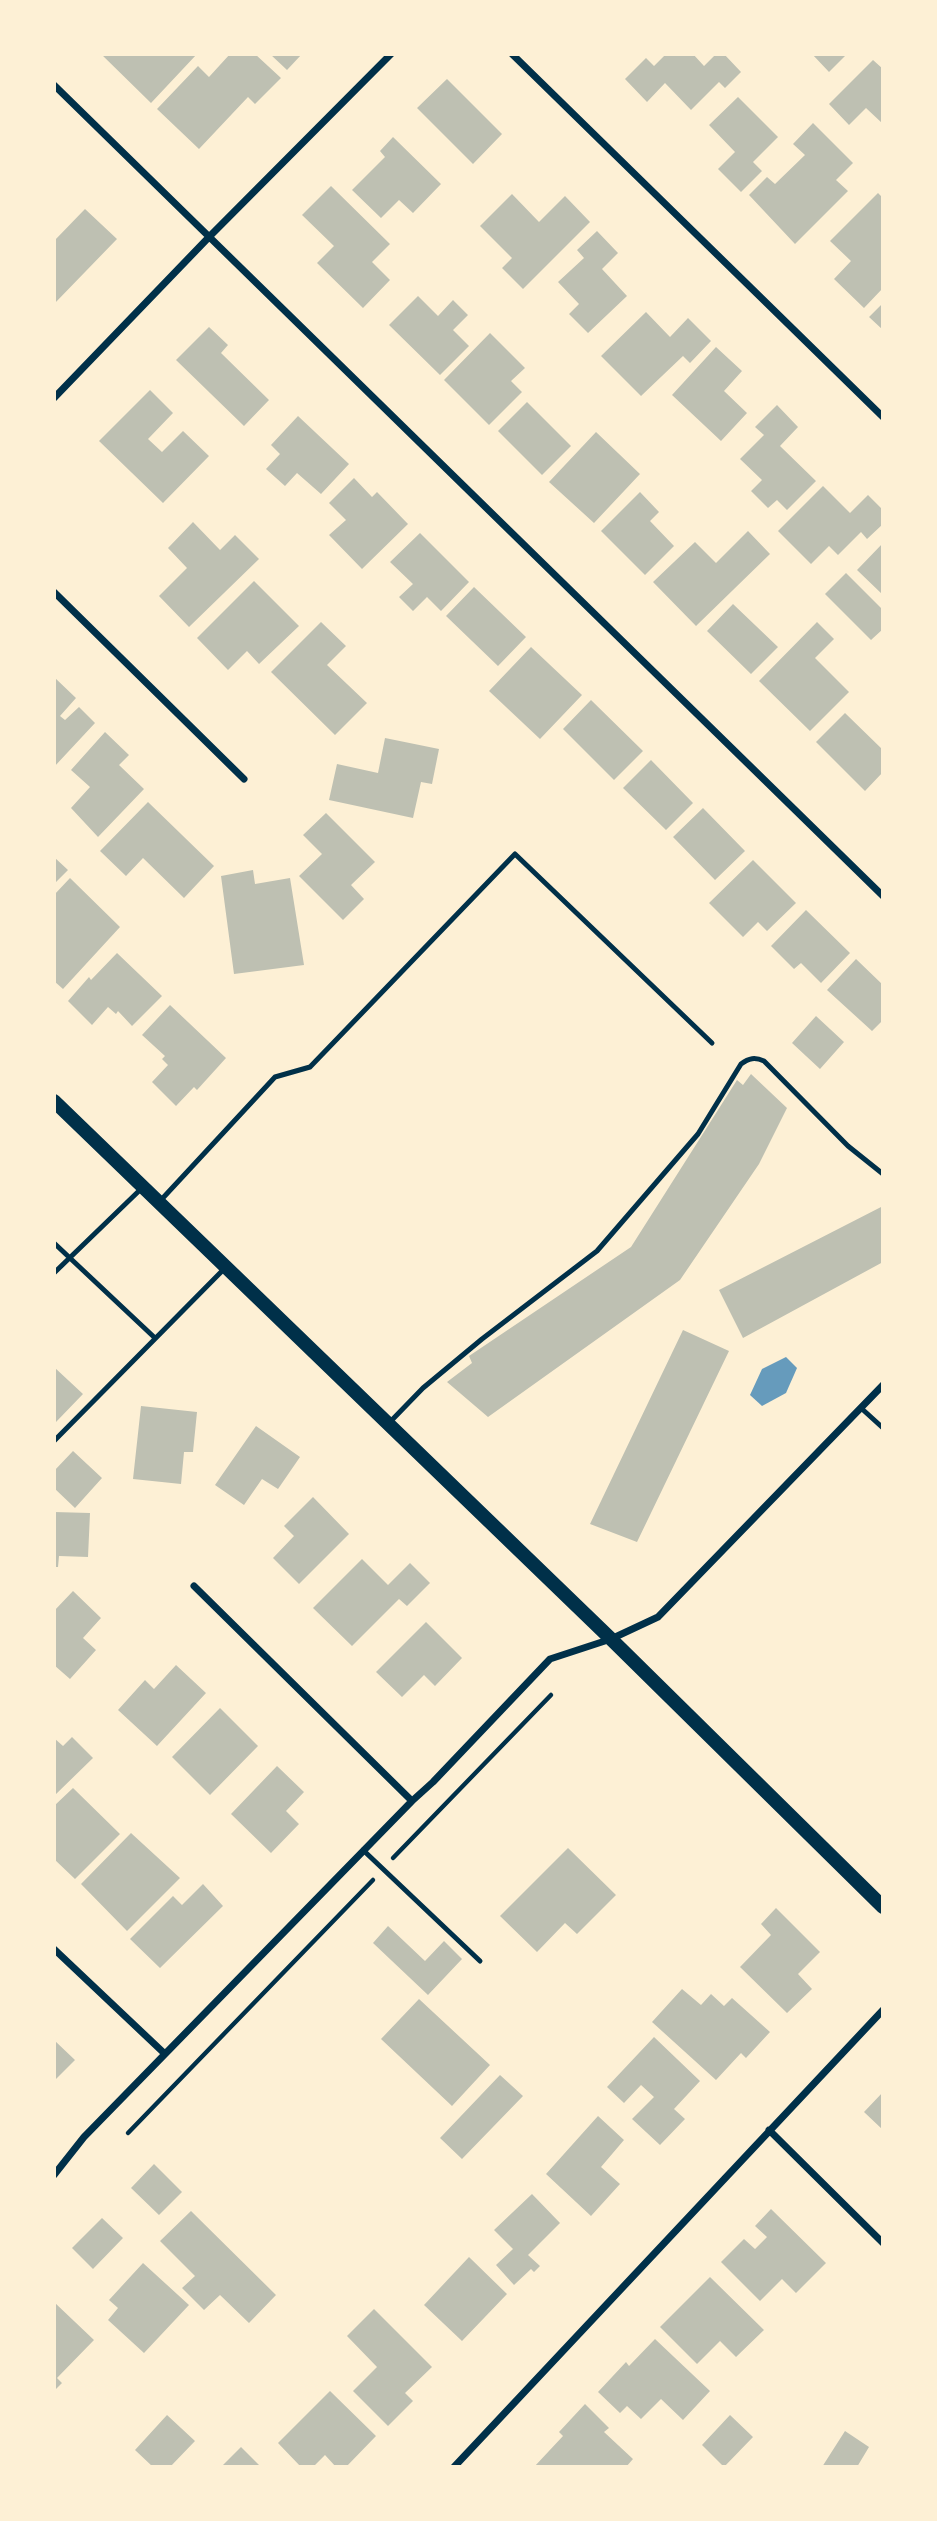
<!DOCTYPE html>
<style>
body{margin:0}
#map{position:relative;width:937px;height:2521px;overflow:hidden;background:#fdf0d5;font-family:"Libre Baskerville",serif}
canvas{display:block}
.frame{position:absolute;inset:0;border:56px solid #fdf0d5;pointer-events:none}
</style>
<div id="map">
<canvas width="937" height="2521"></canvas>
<div class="frame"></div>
</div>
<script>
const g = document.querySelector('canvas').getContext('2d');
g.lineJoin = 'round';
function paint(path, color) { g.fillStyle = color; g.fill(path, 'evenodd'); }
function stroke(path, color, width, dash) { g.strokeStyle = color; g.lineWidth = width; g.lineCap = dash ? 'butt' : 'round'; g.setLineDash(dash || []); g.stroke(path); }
const water = new Path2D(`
 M786,1357L797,1368L786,1393L762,1406L750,1395L762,1369Z`);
const building = new Path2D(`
 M101,54H197L151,103Z
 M230,54H255L281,78L255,104L248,97L199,149L157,109L198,66L209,77Z
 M270,54H302L287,70Z
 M666,54H693L704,66L716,54H724L741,72L725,88L719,82L691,110L665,83L647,102L625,79L646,58L654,66Z
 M812,54H847L829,72Z
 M873,60L883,69V124L866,108L849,125L829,104Z
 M447,79L502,134L473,164L417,108Z
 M738,97L778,137L753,162L762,171L741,192L718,169L735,152L709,125Z
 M813,123L853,163L836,180L848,191L795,244L749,195L767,177L775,184L805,155L793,144Z
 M393,137L441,184L413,213L399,200L381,218L352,190L385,157L380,151Z
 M331,186L390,244L372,262L390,280L363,308L317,263L334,246L302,215Z
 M878,193L883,198V288L864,308L834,279L851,261L830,241Z
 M512,194L539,222L565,196L590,222L523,289L502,268L512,258L480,226Z
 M85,209L117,239L54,304V241Z
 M597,231L618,253L602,269L627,296L588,333L569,314L579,304L558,282L584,258L577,250Z
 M418,296L438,316L453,300L468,315L453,330L469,346L440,375L389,325Z
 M883,303V330L869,317Z
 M646,312L670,337L688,318L711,341L690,363L683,356L641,396L601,356Z
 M209,327L228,345L221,353L269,400L244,426L176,360Z
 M490,333L525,368L511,381L522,392L489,425L444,380Z
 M716,347L742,371L724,391L747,413L721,441L672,395Z
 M150,390L173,413L148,439L162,452L183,431L209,456L163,503L99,441Z
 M527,402L571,446L542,475L498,431Z
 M777,405L798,427L780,446L816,481L787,510L777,500L768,508L751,491L762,480L740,459L764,435L755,427Z
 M298,416L349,464L321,494L297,473L285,486L266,469L280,454L271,445Z
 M596,432L640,474L594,523L549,482Z
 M354,478L372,497L377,492L408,524L362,569L329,535L346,520L329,503Z
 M823,486L850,513L868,495L883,510V524L867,539L861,532L838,555L829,546L811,564L778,531Z
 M640,492L659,512L650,521L674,546L645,575L601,531Z
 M193,522L220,550L235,535L259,559L189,627L159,596L187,568L168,548Z
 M748,531L770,554L696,626L653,582L695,542L716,563Z
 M420,533L469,582L441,611L427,597L413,611L399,597L413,584L390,562Z
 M883,543V595L857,570Z
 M846,573L883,610V629L871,640L825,594Z
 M254,581L299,626L259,664L247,651L228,670L197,638Z
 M474,587L526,637L498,666L446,616Z
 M733,604L778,647L751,674L707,631Z
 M321,622L346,646L327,665L367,703L335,735L271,672Z
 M817,622L834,639L815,658L849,692L810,731L759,681Z
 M531,647L582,695L540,739L489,691Z
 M54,677L76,698L60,716L65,720L79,707L95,723L54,767Z
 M591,700L643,751L614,780L563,729Z
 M845,713L883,750V772L865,791L816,742Z
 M105,732L129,755L119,765L144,789L98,837L71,808L90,787L71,770Z
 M385,738L439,749L432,784L421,782L413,818L329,800L337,764L378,773Z
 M651,760L693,803L666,830L623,788Z
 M148,802L214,866L184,898L143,858L126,876L100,851Z
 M703,808L745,851L715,880L673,837Z
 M326,813L375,862L351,885L364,899L343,920L299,876L322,854L303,835Z
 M54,857L68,870L54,884Z
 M753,860L796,903L767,931L758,922L743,937L709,903Z
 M253,870L255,884L290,878L304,965L234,974L221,876Z
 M70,878L120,927L63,989L54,981V895Z
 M806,910L850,953L821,983L801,963L794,969L771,946Z
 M117,953L162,996L132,1026L118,1011L116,1014L108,1007L92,1025L68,1001L89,977L91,980Z
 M856,959L883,985V1020L872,1031L827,990Z
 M170,1005L226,1058L197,1090L194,1087L176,1106L152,1082L168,1065L162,1059L165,1056L142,1035Z
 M816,1016L844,1042L820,1069L792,1043Z
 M751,1074L787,1108L759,1164L680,1280L488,1417L447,1382L472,1363L469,1356L631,1247L737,1080L743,1085Z
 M883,1206V1262L743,1338L719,1290Z
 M683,1330L729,1351L637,1542L590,1524Z
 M54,1367L83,1394L56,1422L54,1420Z
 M141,1406L197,1412L193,1452H184L181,1484L133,1479Z
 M256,1426L300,1457L278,1489L262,1479L244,1505L215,1485Z
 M73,1451L102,1478L75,1508L54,1488V1471Z
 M313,1497L349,1534L299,1584L273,1558L294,1536L284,1526Z
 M54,1512L90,1513L88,1557L59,1556L58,1567H54Z
 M362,1559L388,1585L410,1563L430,1583L407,1606L399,1599L352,1646L313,1608Z
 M73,1591L101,1618L83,1638L96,1650L70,1679L54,1665V1611Z
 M426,1622L462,1658L435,1686L424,1675L402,1697L376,1672Z
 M176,1665L206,1693L157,1746L118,1710L145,1680L154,1689Z
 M220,1708L258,1746L210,1795L172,1757Z
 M72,1737L93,1758L54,1796V1738L63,1746Z
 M277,1766L304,1792L286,1811L299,1824L271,1853L231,1814Z
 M73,1788L120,1834L75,1879L54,1859V1806Z
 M131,1833L180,1878L127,1931L81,1884Z
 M568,1848L616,1895L577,1934L565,1923L537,1952L500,1916Z
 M203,1884L223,1906L160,1968L130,1939L173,1896L182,1905Z
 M776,1908L820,1952L798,1974L812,1989L787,2013L740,1967L771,1935L761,1924Z
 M388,1926L425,1961L444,1941L462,1959L428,1995L373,1943Z
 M682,1989L701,2005L711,1994L724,2006L732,1998L770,2032L746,2058L741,2053L716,2080L652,2022Z
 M419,1999L490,2065L452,2106L381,2039Z
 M654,2037L700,2081L674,2109L685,2119L660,2145L632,2119L654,2097L641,2085L624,2103L607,2087Z
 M54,2040L75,2060L54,2081Z
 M500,2075L523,2096L462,2159L440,2138Z
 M883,2092V2130L864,2112Z
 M598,2116L624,2140L601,2167L620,2184L591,2216L546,2174Z
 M154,2164L182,2192L159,2215L131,2188Z
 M532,2194L560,2223L528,2255L540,2266L534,2272L531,2269L514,2285L496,2265L513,2249L494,2230Z
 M771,2209L826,2263L796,2293L782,2279L760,2301L721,2262L744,2239L755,2249L767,2237L755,2226Z
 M191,2211L276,2295L249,2323L220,2295L204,2310L182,2288L195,2276L160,2241Z
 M102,2218L123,2238L93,2269L72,2248Z
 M469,2257L507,2294L462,2341L424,2305Z
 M143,2263L189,2305L144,2353L108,2320L118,2308L109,2300Z
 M710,2277L764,2330L736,2357L720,2341L697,2364L660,2327Z
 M54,2302L94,2340L57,2378L62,2383L54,2391Z
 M374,2309L432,2367L405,2393L413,2401L388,2426L353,2391L377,2367L347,2336Z
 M655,2339L710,2391L683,2420L661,2399L641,2419L627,2406L620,2413L598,2392L626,2362L629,2366Z
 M330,2391L376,2436L346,2467H336L325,2455L313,2467H301L278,2443Z
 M585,2404L609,2428L604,2432L633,2459L626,2467H534L563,2436L559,2432Z
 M167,2415L195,2441L170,2467H153L135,2450Z
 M730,2415L753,2437L724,2467L702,2445Z
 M845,2431L869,2447L857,2467H822Z
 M241,2447L261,2467H221Z`);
const path = new Path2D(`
 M393,1858L551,1695
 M128,2133L373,1880`);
const service = new Path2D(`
 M161,1200L275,1077L310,1067L515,854L712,1043
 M54,1243L155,1338
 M54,1273L143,1187
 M861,1408L883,1428
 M390,1422L423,1388L482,1339L597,1251L698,1134L741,1064C749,1058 755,1057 764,1061L848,1146L883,1174
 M54,1441L224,1269
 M363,1850L480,1961`);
const minor = new Path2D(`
 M512,54L883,417
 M54,85L883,896
 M54,398L210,236L391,54
 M54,592L244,779
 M194,1586L412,1801
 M54,1949L165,2054
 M769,2130L883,2243
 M54,2175L84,2137L412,1801L433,1782L550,1659L611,1639L658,1617L883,1385
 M454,2467L883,2010`);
const secondary = new Path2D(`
 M54,1101L611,1639L883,1907`);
paint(water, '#669bbc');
paint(building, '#bec0b2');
stroke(path, '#003049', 4.5);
stroke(service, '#003049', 5);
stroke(minor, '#003049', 7);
stroke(secondary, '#003049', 14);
</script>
